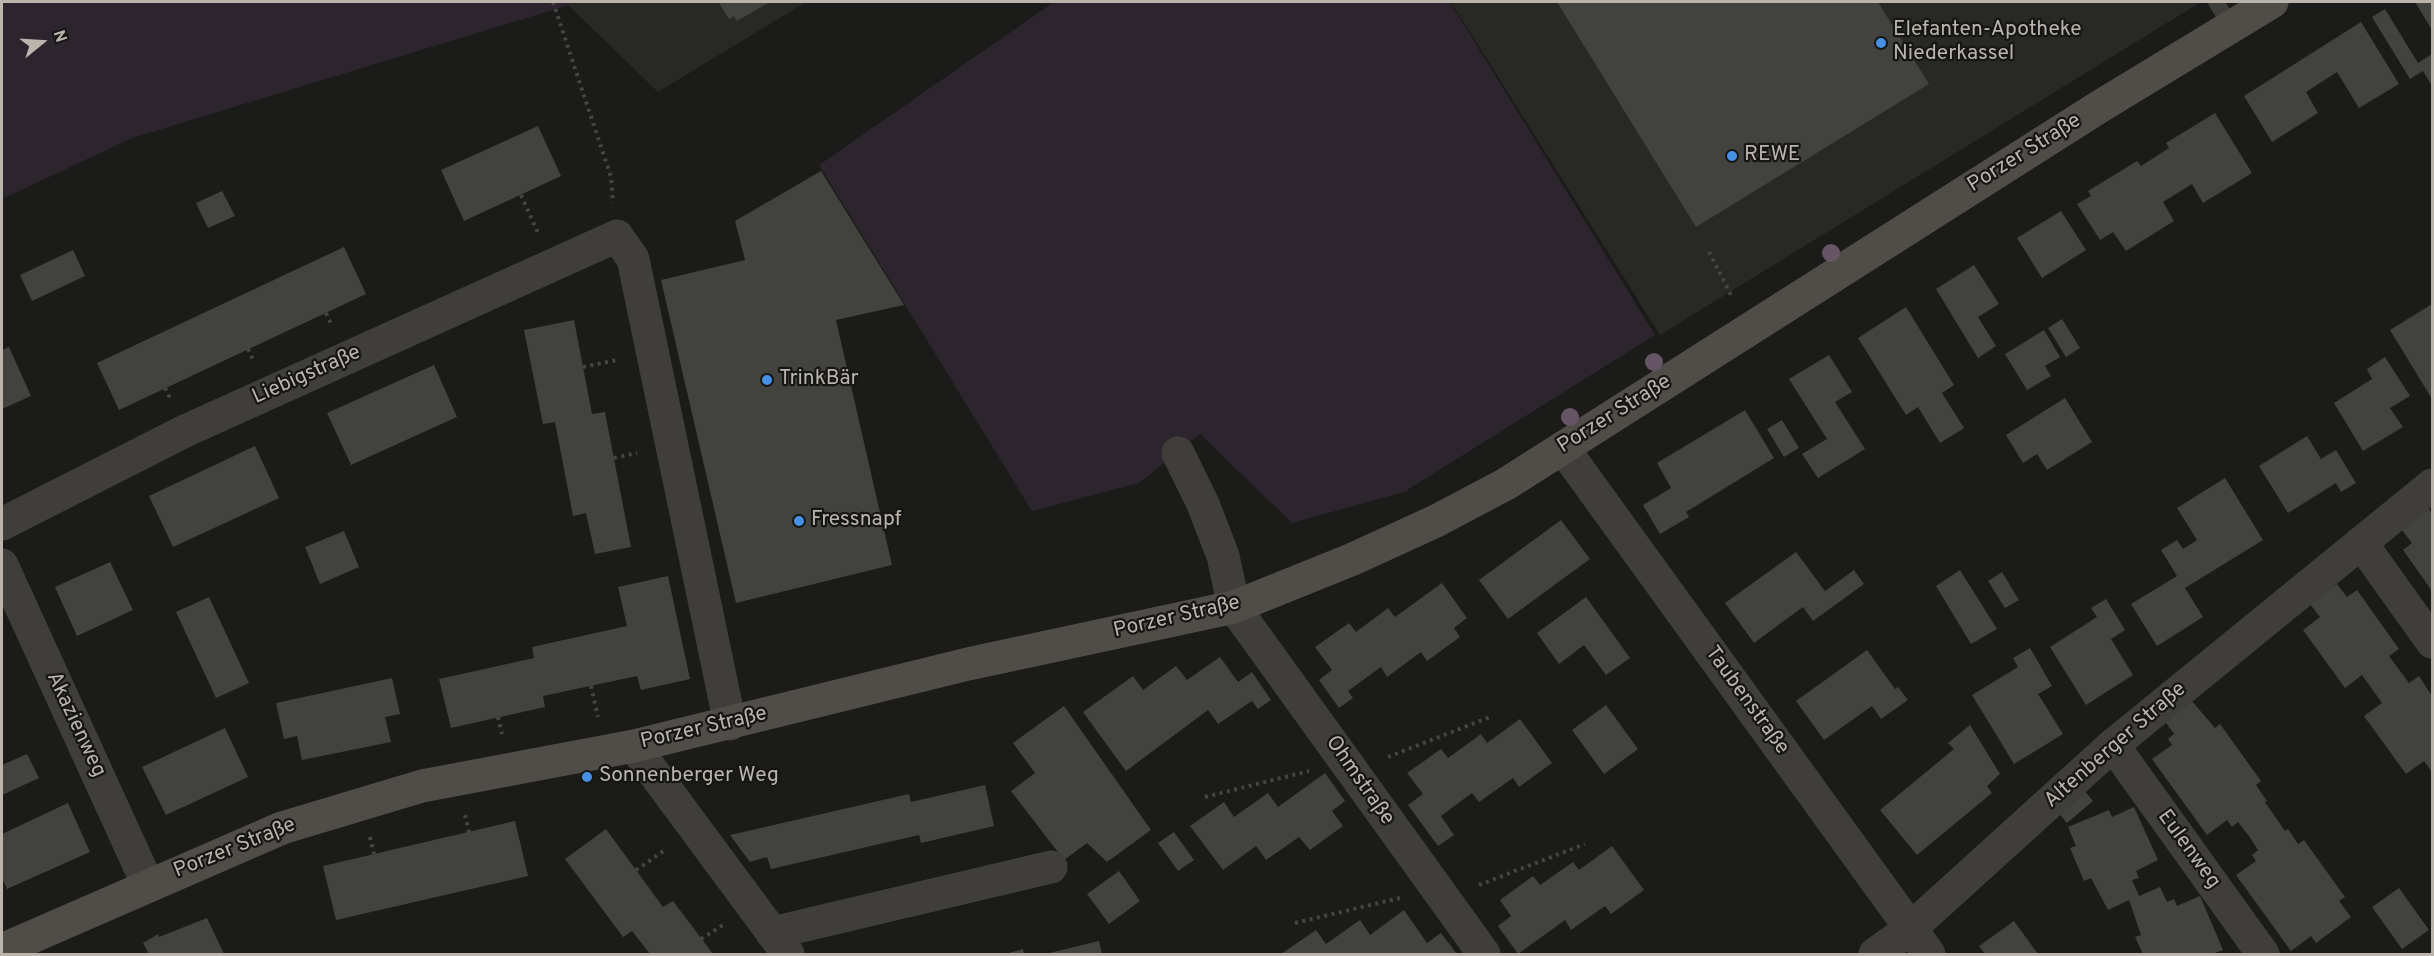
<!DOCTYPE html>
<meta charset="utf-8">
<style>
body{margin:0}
#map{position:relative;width:2434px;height:956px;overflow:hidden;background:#1b1b19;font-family:Overpass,sans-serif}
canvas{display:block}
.frame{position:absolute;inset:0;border:3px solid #bab4ad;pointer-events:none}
.north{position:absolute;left:12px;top:12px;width:60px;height:60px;-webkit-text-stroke:4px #161614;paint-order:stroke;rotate:72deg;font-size:16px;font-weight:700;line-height:24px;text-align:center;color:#bab4ad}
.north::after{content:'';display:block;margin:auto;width:21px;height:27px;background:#bab4ad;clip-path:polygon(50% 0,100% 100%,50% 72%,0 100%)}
</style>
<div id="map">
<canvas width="2434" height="956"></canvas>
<div class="frame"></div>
<div class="north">N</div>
</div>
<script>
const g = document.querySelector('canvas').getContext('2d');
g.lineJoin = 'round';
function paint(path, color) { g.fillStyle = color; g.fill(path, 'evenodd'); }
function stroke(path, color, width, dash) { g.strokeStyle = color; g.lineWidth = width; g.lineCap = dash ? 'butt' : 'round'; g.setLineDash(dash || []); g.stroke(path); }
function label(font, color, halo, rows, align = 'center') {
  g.font = font + ' Overpass,sans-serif'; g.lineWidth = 4.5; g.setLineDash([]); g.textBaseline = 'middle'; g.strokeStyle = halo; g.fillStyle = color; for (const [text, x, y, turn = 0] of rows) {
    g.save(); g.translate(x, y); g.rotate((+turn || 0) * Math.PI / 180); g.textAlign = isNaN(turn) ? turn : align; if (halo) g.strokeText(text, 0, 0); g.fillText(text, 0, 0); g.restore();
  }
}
const built = new Path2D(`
 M565,2H806L658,92Z
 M1451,2H2201L1660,335Z`);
const green = new Path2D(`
 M2,2H565L569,5L132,138L2,199Z
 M1054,2H1450L1655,335L1404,492L1292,523L1200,434L1139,483L1032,511L819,165Z`);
const building = new Path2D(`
 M721,2H770L737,21L734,16L729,19L719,3Z
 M1557,2H1878L1929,84L1696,227Z
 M2415,2H2432V30Z
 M2385,9L2418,63L2432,54V86L2423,71L2410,79L2372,17Z
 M2361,22L2399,84L2359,108L2337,72L2306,92L2318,113L2272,142L2244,96Z
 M2215,113L2252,173L2203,203L2192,184L2163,202L2174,221L2126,251L2113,232L2100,240L2077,204L2091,196L2088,191L2137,161L2141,166L2169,148L2166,143Z
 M538,126L561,176L464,221L441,170Z
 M821,171L904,305L836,320L892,565L736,603L661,280L745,260L735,221Z
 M222,191L235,216L208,228L196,203Z
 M2061,211L2086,250L2042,278L2017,238Z
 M344,247L366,294L119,410L97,363Z
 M73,250L85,276L32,301L20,275Z
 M1974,265L1999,304L1978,317L1996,346L1978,358L1936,289Z
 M2432,304V399L2390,330Z
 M1906,307L1954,385L1942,393L1964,428L1940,443L1918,407L1906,415L1858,338Z
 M2062,319L2080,348L2066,357L2048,328Z
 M574,320L592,414L605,412L631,547L595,554L586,513L573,516L555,422L543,424L524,330Z
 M2044,330L2060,357L2045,366L2051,376L2027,390L2005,354Z
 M9,347L31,396L2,409V350Z
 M1829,355L1852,392L1835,402L1865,449L1818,478L1802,454L1827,439L1789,379Z
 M2385,357L2410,396L2390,408L2403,427L2363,451L2334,403L2372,379L2367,369Z
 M434,365L457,417L351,465L327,413Z
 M2065,398L2092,442L2047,470L2037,454L2023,463L2006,435Z
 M1745,410L1774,458L1686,512L1689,517L1660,534L1643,505L1671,488L1657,463Z
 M1782,420L1799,448L1784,457L1767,429Z
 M2307,436L2321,459L2336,450L2356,483L2341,492L2336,483L2288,513L2259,466Z
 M255,446L279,498L173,547L149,496Z
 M2225,478L2263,540L2185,588L2203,617L2157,646L2131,604L2177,576L2161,550L2177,540L2183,549L2197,540L2177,508Z
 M2429,509L2432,514V591L2403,550L2412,543L2401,529Z
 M1561,520L1590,559L1508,619L1479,580Z
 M344,531L359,567L320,584L305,547Z
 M1796,552L1825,591L1854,570L1864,584L1813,621L1803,607L1754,643L1725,603Z
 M110,562L133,610L77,636L55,587Z
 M1960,570L1997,629L1971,644L1936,586Z
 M2002,572L2019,600L2005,608L1988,581Z
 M668,576L690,679L641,690L637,676L543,696L545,707L451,728L439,679L534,658L532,647L627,626L618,587Z
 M1442,583L1467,618L1454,628L1460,637L1427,661L1421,652L1387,677L1381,667L1348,691L1353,698L1339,708L1319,680L1332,670L1315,647L1349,623L1356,632L1388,608L1395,617Z
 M2337,584L2347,597L2357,590L2399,649L2389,656L2409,683L2419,676L2432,696V772L2424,761L2406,774L2364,716L2382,703L2362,675L2345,688L2303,630L2320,617L2310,604Z
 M209,597L249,683L216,698L176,612Z
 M1586,597L1630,658L1606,675L1584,645L1559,664L1537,633Z
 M2106,599L2125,630L2111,639L2133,675L2086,705L2050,647L2097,617L2091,608Z
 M2030,648L2052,686L2038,694L2063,734L2014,764L1972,695L2018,667L2013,658Z
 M1867,650L1895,689L1898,687L1908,700L1881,719L1872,706L1824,740L1796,701Z
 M1220,657L1238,682L1252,672L1271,700L1258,709L1252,701L1218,724L1208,710L1126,771L1083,712L1133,676L1143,690L1176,666L1187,680Z
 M392,678L400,714L385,717L391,742L302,760L297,736L284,739L276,703Z
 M2191,700L2215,728L2220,724L2261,781L2256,785L2267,801L2265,802L2285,831L2288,829L2298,844L2304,840L2345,897L2339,901L2351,917L2316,943L2311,936L2291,951L2236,875L2256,861L2252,855L2258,850L2249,836L2238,822L2232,827L2227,820L2207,835L2152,759L2172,745L2168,739L2174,734L2164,720Z
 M1606,705L1638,749L1604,774L1572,730Z
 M1064,706L1151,830L1107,862L1087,843L1064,860L1011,791L1035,773L1013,743Z
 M1520,719L1552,763L1519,787L1513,778L1479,802L1472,793L1441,816L1454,835L1438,846L1408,805L1423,794L1407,773L1441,749L1448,758L1481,734L1487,743Z
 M1970,725L2000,774L1987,786L1992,793L1917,855L1880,810L1954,749L1948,743Z
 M225,728L248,777L166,815L142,767Z
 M27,754L39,778L2,795V765Z
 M1325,773L1345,801L1332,811L1343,826L1310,850L1299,837L1266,860L1256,846L1223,870L1190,826L1224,802L1234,817L1268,793L1278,807Z
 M985,785L994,826L921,843L919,835L771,869L767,857L750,862L730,835L909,794L911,802Z
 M2082,788L2093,801L2067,823L2056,810Z
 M68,803L90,852L7,889L2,878V834Z
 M2134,807L2158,860L2136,871L2139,878L2132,880L2139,896L2160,887L2167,902L2174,899L2177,906L2200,896L2223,950L2212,954H2143L2135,937L2141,935L2129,900L2108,910L2091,878L2084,881L2070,848L2076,846L2068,827L2109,810L2112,817Z
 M515,821L528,876L336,920L323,866Z
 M606,829L663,907L673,901L713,954H650L632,931L623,937L565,859Z
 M1174,832L1194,860L1178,871L1158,843Z
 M1612,846L1644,890L1611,914L1605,906L1571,930L1565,920L1518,954L1498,926L1511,916L1500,900L1533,876L1540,885L1573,862L1579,870Z
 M1119,871L1140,901L1109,924L1087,894Z
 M2399,888L2429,930L2402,949L2372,907Z
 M1404,910L1427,943L1441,933L1457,954H1281L1316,930L1326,944L1360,920L1370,935Z
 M207,918L224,954H149L143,943L158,934L159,937Z
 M2014,921L2038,954H1985L1979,946Z
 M1099,941L1102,954H1045Z
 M1023,949L1024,954H1005Z`);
const path = new Path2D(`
 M553,2L611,177L613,203
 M521,195L538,233
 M1709,252L1732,297
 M326,313L332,326
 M248,349L254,362
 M583,367L617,360
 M165,388L170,398
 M614,458L637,453
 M591,686L598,717
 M498,717L502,734
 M1388,757L1490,717
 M1205,797L1309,771
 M465,815L469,832
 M370,837L374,854
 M636,870L665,850
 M1479,885L1585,844
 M1295,923L1400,898
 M701,939L723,925`);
const service = new Path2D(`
 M2216,2L2231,26`);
const minor = new Path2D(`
 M1563,448L1929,954
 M1178,453L1203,504L1223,556L1234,607L1484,954
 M2,524L185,431L617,236L633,259L730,724
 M2362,544L2432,642
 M2,565L148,885
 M2113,745L2263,954
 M634,746L788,954
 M772,933L1051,867
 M1875,954L1910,929L2113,745L2432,485`);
const secondary = new Path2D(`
 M2,950L282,828L422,786L634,746L968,664L1234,607L1353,559L1436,521L1506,484L2099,107L2272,2`);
const trees = [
 [1831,253],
 [1654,362],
 [1570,417]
];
const markers = [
 [1881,43,6,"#4691e6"],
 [1732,156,6,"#4691e6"],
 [767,380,6,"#4691e6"],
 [799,521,6,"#4691e6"],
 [587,777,6,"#4691e6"]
];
const poiNames = [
 ["Elefanten-Apotheke",1893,31],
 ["Niederkassel",1893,55],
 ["REWE",1744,156],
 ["TrinkBär",779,380],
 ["Fressnapf",811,521],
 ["Sonnenberger Weg",599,777]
];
const streetNames = [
 ["Porzer Straße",2025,154,-32],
 ["Liebigstraße",307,376,-24],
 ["Porzer Straße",1615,415,-32],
 ["Porzer Straße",1177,618,-13],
 ["Taubenstraße",1746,701,54],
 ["Akazienweg",75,725,65],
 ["Porzer Straße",704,729,-13],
 ["Altenberger Straße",2116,746,-41],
 ["Ohmstraße",1359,781,55],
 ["Porzer Straße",235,849,-22],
 ["Eulenweg",2188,850,54]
];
paint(built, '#282825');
paint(green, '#2d252e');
paint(building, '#42423e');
stroke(path, '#474441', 4, [3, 4.5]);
stroke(service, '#403e3a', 16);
stroke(minor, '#403e3a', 33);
stroke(secondary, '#504d49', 33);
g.fillStyle = '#655565';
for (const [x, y] of trees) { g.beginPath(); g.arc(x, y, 9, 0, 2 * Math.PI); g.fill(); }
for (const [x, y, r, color] of markers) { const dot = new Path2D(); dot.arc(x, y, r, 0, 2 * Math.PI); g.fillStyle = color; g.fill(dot); stroke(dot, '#161614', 2); }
label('21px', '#bab4ad', '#161614', poiNames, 'left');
label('21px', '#bab4ad', '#161614', streetNames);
</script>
